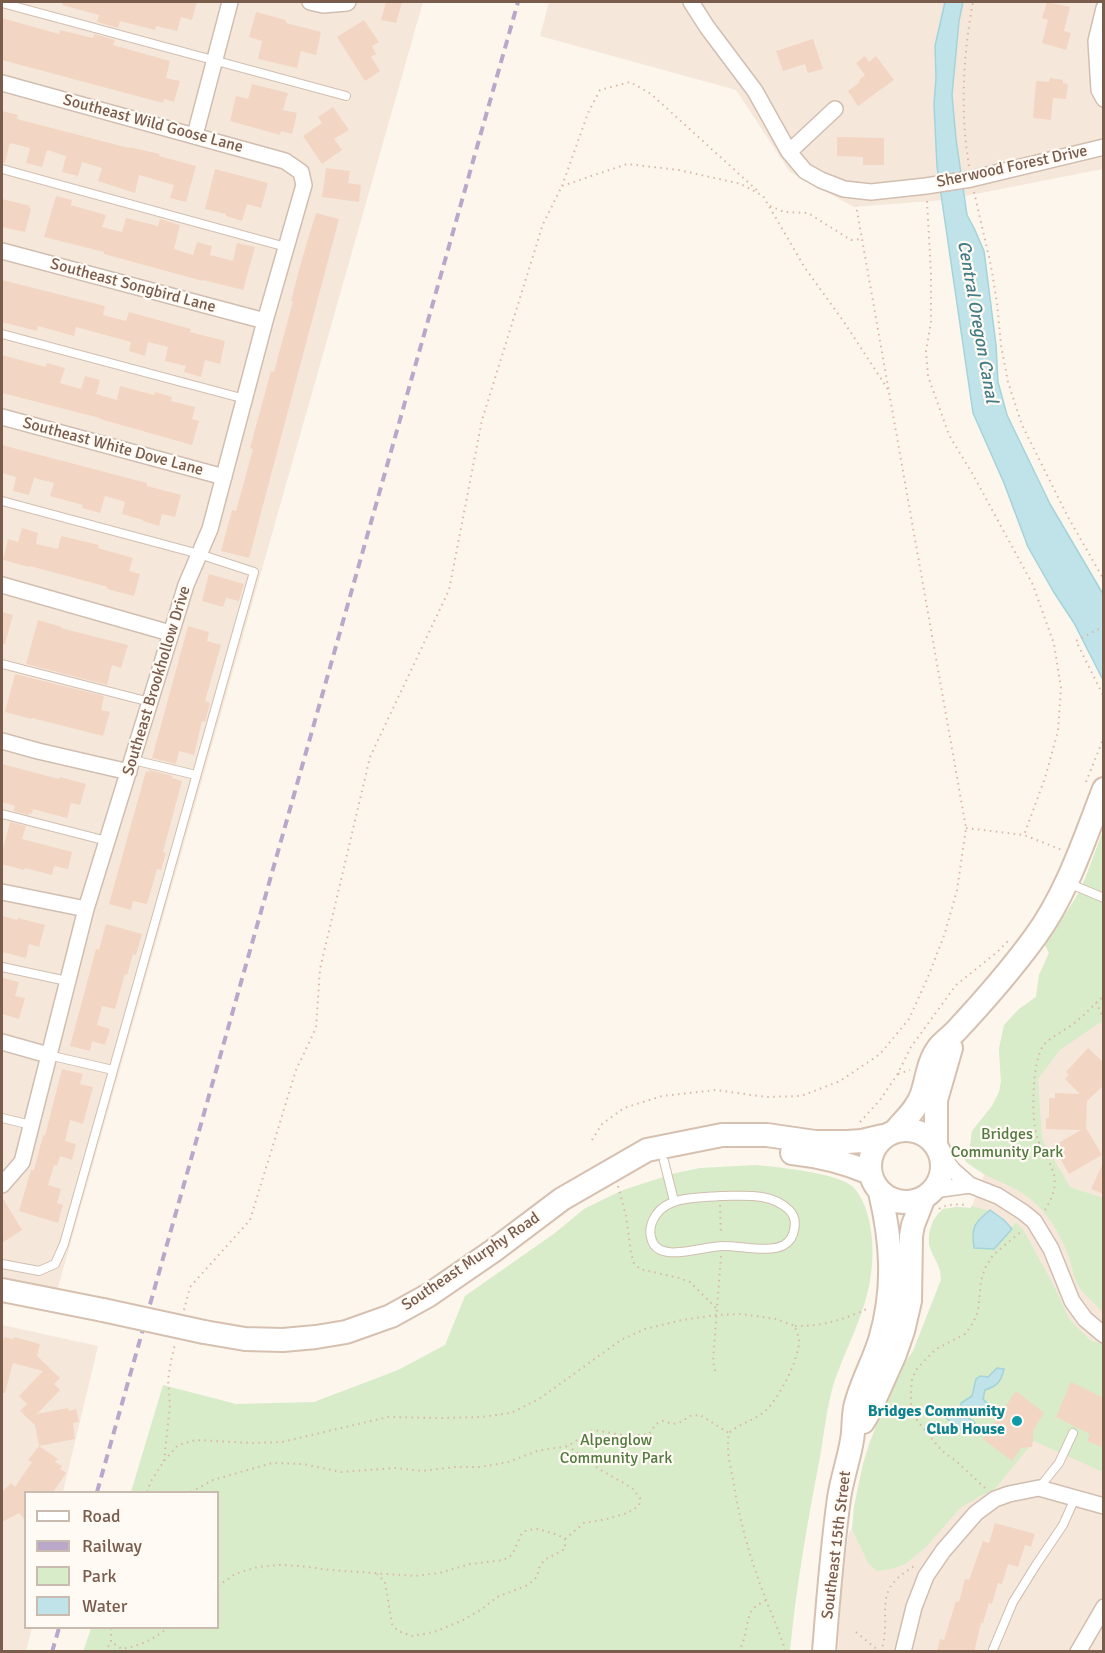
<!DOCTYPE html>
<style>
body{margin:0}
#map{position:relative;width:1105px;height:1653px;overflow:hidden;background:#fdf6ec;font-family:Signika,sans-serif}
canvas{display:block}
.frame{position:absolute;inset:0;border:3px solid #7a5c4d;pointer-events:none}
.legend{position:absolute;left:24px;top:1491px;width:195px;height:138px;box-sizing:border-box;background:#fffaf3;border:2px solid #cabbb1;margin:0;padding:8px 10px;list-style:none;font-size:18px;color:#7a5c4d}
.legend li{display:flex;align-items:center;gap:12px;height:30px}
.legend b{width:30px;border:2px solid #cabbb1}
</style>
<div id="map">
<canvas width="1105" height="1653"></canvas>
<div class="frame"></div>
<ul class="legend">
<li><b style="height:8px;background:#fff"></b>Road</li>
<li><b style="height:8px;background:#b9a8c9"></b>Railway</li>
<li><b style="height:16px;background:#d8ecc9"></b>Park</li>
<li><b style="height:16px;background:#bfe3e8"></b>Water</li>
</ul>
</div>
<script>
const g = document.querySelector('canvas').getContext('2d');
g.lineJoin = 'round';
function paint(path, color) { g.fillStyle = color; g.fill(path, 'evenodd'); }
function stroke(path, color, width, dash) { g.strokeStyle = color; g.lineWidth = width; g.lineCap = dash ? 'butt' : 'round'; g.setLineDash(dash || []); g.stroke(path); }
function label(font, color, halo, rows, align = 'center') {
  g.font = font + ' Signika,sans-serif'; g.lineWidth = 4.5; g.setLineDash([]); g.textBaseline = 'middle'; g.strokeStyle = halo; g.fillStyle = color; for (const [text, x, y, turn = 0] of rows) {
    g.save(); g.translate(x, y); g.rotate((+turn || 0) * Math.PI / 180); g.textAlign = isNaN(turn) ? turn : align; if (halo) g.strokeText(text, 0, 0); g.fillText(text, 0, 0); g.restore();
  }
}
const residential = new Path2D(`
 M2,2H423L55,1298L2,1286Z
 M549,2H1103V169L945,200L854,207L790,172L736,90L540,36Z
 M1103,831V1651L838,1652L842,1573L849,1532L852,1529L854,1507L863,1464L869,1443L906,1362L913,1351L941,1280L940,1270L929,1245L930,1230L934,1220L943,1209L957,1207L971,1208L984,1175L979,1170L967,1163L961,1156L970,1147L972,1131L992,1106L999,1092L1001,1082L999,1049L1004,1025L1019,1009L1036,997L1039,975L1049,953L1045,945L1075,899L1085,879Z
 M2,1325L98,1346L63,1492H26V1628H32L26,1651L2,1652Z`);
const green = new Path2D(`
 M1103,831V1024L1099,1023L1060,1050L1038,1079L1042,1139L1070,1187L1103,1198V1313C1097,1305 1088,1298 1081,1290C1074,1280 1072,1266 1068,1255C1061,1235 1050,1217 1034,1202C1013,1182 980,1179 961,1156L970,1147L972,1131L992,1106L999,1092L1001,1082L999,1049L1004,1025L1019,1009L1036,997L1039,975L1049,953L1045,945L1075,899L1085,879Z
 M756,1165C777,1167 839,1173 853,1187C872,1206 875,1249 871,1274C866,1314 845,1349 833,1386C826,1410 824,1437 819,1462C807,1525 796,1588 790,1651L83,1652L91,1628H218V1492H131L163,1385L236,1404L314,1402L398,1370L445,1345L465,1296L555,1233L584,1209L600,1201L623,1190L676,1173L700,1168Z
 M971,1206C990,1210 998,1214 1011,1229L1016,1222L1024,1231L1054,1286L1069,1319L1091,1341L1103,1344V1472L1034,1441L994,1490L980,1496L960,1508L926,1547L905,1564L892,1569L877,1571L868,1563L852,1529L854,1507L863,1464L880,1413L900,1370L913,1351L941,1280C942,1258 921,1252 932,1224C934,1218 938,1213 943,1209L957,1207L971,1208Z`);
const water = new Path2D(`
 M945,2H963L959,21L952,95L956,139L967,215L974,228L984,251L996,345L998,382L1007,415L1050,504L1103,594V680L1074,623L1053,591L1028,547L1004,483L973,413L937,167L934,104L936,78L935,46Z
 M990,1210L1004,1220L1012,1229L994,1249L974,1248C971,1227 974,1223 990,1210Z
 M997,1368L1004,1369C1001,1382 997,1386 985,1390L983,1399L988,1404L981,1410L975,1408L968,1413L962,1412L961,1403L972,1396L976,1379L980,1376L988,1377Z
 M949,1407L956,1410L958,1418C964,1417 971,1418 975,1423L972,1429C965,1427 958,1432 952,1429L950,1421L944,1417L945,1409Z`);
const building = new Path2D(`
 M63,2H197L192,20L181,17L177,31L156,26L155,30L120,21L118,28L97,22L99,15L62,5Z
 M386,2H402L396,23L381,20Z
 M1047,2L1070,7L1064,31L1071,33L1066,50L1042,43L1048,20L1042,18Z
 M256,12L286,20V23L321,32L316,55L301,51L297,68L258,59L262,41L249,37Z
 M2,18L59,34L60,30L93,38L94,34L115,40L113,45L170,61L166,78L180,81L174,102L164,99L163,103L2,60Z
 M364,20L379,42L372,46L376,54L371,57L380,71L365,81L337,37Z
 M813,39L823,69L808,73L805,64L783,71L776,51Z
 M865,56L869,62L876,56L894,80L858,106L848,91L860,82L859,80L865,75L856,63Z
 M1050,78L1063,80V83L1068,84L1066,99L1053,98L1051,120L1033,118L1036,81L1049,82Z
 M252,84L288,93L283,110L297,113L292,134L281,131L280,135L230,121L236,96L248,99Z
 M333,107L349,130L334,139L342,150L322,164L303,136L322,123L318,117Z
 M2,111L18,115L17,119L129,148V147L160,154L159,156L196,166L186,202L170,198L174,185L139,175L135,193L98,181L102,168L82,162L78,176L62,172L66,156L47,150L42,167L26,163L30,148L10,143L5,163H2Z
 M837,137L884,138V165H863V157L837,156Z
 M326,168L350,171L348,183L361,185L359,202L322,197Z
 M215,169L268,183L261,208L247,204L242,221L226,216V214L205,209Z
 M56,196L72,200L71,205L106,215L102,227L122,232L126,218L158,226L160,219L180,225L174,249L193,255L197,242L212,246L210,255L233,261L237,243L255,247L243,290L203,280V281L104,254V252L44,237Z
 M2,199L30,206L29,208L31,209L25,232L2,227Z
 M316,213L339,219L249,558L221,551L232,510L236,511L253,449L250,448L271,371L274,372L293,301H291L302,259Z
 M2,280L105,306L103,315L126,321L129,312L191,329L190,332L225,341L220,364L205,360L201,377L184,372L186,366L165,361L168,347L148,342L145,356L129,351L131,342L76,327L74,336L38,326L37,331L2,322Z
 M2,355L46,367L47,363L65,368L60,383L81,389L85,376L100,380L96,394L117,400L120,386L154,395L155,392L172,397L171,401L195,407L192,419L199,421L192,445L100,419V418L2,393Z
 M2,445L147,483V486L181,495L175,517L162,514L159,526L143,521V520L122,514L125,502L105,496L100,513L82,508L83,505L50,496L54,483L34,478L29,495L13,491L16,477L2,473Z
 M22,528L38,533L36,544L58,549L61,536L99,545L98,548L133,558L129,571L140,574L134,596L107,589L108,587L30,566L29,567L3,560L8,539L18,542Z
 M209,574L244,584L239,601L226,598L223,607L202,601Z
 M2,612L13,615L5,644H2Z
 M38,620L62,627L61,628L128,645L121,668L112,665L107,685L26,664Z
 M188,626L209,632L207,641L221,645L205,701L210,703L205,722L202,721L194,755L179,751L176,764L152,758Z
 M15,674L104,696L101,710L110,712L103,736L32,718V719L5,712Z
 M2,764L59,779L60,777L86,784L80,805L71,803L67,818L33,809L32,814L29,813V815L13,811L15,806L2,802Z
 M149,770L173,776L172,778L182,781L163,852L166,853L161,870L157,869L147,904L133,901L131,910L109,904L146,771L149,772Z
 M10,822L26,826L22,839L72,852L68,869L54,866L52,875L25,868L24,870L2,864V853Z
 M2,916L17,920L18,918L45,925L39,947L29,944L26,958L2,952Z
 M106,924L142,934L136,955L133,954L127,975L125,974L115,1009L102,1006L97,1025L110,1029L105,1045L92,1041L90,1051L70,1046L96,949L99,950Z
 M3,978L19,982L15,996L25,998L19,1019L2,1014V984Z
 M1088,1048L1104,1063V1085L1087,1101L1086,1128L1102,1155L1069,1174L1053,1146L1081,1130L1046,1129V1118H1049V1098H1055V1093L1080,1094L1065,1079L1069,1075L1066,1072Z
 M62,1069L83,1074L80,1084L93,1087L83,1124L70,1120L65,1141L76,1144L72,1160L60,1156L57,1166L54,1165L48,1185L61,1189L57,1203L63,1205L58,1223L19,1211L31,1170H34L43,1135L45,1136Z
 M1104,1161V1194L1091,1189Z
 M2,1197L22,1230L2,1243Z
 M4,1337L13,1339L14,1337L40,1344L37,1356L60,1378L54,1384L60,1390L37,1414L68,1408L69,1411L76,1409L79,1422L73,1423L75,1439L39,1446L58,1459L55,1462L62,1466L60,1469L66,1473L53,1492H26V1521L19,1513L2,1522V1492L11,1483L15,1487L32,1462L28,1460L39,1446L35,1425L20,1411L27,1404L19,1396L43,1371L13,1363L5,1393H2V1346Z
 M1071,1382L1104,1398V1448L1087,1441L1090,1434L1056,1417Z
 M1016,1391L1044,1413L1034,1429L1032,1447L1021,1448L1012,1461L983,1439Z
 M995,1523L1035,1534L1031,1547L1025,1545L1018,1567L1008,1564L1002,1584L998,1583L992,1604L989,1603L983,1623H981L974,1652H937L940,1639L944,1640L956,1601L959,1602L965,1579L969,1580L983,1541L989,1543Z`);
const path = new Path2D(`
 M969,166C960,111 963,56 973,2
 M562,186L588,113L600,90L630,82L651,94L760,193
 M974,192L991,266L997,303L1001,345L1008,382L1022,425L1068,517L1104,580
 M927,201L931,274V322L926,351L928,376L949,435L972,473L1033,585L1054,644L1061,688L1058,731L1045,778L1024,835
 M770,206L784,212L808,213L851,240L862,239
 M1104,626L1076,641L1104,697
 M1086,782L1104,737
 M966,828L1024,835L1062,850
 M1096,1002L1104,1020
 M898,1074L910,1070
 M860,1122L880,1100L897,1075L911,1047L956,985L996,953L1009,940
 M592,1140L602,1124L624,1108L662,1096L716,1090L766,1097L801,1096L840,1081L880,1054L909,1019L928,977L945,933L957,890L966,828L856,205
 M618,1186L626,1216L631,1253L634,1263L640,1269L679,1278L690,1282L716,1308
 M720,1205L721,1235
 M939,1209C947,1204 955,1204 965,1205
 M1045,1210C1051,1200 1057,1188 1054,1175C1051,1162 1041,1150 1037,1137C1031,1119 1032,1062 1043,1046C1050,1037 1064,1031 1073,1024C1084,1016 1093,1005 1104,996
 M184,1310L190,1287L250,1220L296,1070L316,1028L320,969L370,757L449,590L482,420L543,224L562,186L627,164L679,170L741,184L763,196L805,268L844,322L889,391
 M795,1326C825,1326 842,1320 869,1308
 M715,1371L713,1361L721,1256
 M164,1461L170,1405L168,1380L171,1361L175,1344
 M985,1488L956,1461L942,1451L916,1419L911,1412V1391L912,1379L917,1369L925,1360L936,1349L965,1334L973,1323L978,1312L981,1281L985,1268L993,1255L1023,1230
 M147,1492L151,1481L164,1461L178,1445L196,1440L252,1443L282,1442L388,1417L438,1418L481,1417L511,1413L539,1399L621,1340L645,1329L682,1320L716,1315L741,1314L776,1319L795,1326C796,1330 798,1335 799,1339C800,1358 779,1399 765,1411C755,1420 741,1423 729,1433C726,1449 730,1464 733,1479C739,1520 751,1561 766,1600C773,1617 780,1634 786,1652
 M191,1492L213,1480L272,1463L303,1464L341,1472L396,1468L422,1471L455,1467H480L508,1462L537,1451L568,1446L593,1430L630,1436L649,1434L656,1424L663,1421L673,1424L681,1422L690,1416L700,1415L729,1433
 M565,1539L584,1523L607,1519L627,1513L639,1506L640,1498L632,1488L599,1469L568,1446
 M218,1586L235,1574L258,1567L280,1565L300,1566L331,1570L415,1576L439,1573L470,1564L503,1560L512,1555L522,1533L527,1530L538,1529L558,1535L565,1539V1549L544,1560L539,1568L537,1577L528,1585L497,1597L482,1609L461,1621L434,1632L412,1636L398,1631L392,1624L385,1582L377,1574
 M111,1628V1642L122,1649C142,1645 152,1640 168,1628
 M856,1632L880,1652
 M105,1652L111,1642
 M738,1652C748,1638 745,1619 753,1609C756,1605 762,1603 766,1600
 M881,1652C894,1610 868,1593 916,1565`);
const service = new Path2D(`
 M2,3L346,96
 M2,169L286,247
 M2,334L245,399
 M2,501L199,554L254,572L64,1244L55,1264L39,1271L2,1264
 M2,664L150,702
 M133,760L196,775
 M2,814L107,841
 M1068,883L1104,898
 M2,967L67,981
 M48,1055L113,1070
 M2,1118L31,1125
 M664,1161L674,1201
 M720,1196C743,1196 771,1192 789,1210C799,1219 795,1239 784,1245C770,1253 741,1246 724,1246C705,1245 656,1266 651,1237C649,1229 652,1220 656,1215C668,1196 699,1198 720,1196Z
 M1039,1488L1059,1463L1073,1433
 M992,1652L1013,1602L1036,1565L1063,1525L1075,1498`);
const minor = new Path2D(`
 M310,2L323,5L347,3L348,2
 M691,2L707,27L755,91L789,152L805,171L821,180L844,189L871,192L926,186L971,179L1104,147
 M1104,8L1096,41L1099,90L1104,99
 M2,83L285,161L301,172L304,185L265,321L210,529L186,585L86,909L22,1162L2,1185
 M195,135L230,2
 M789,152L835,109
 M2,251L265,321
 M2,417L224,477
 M2,585L170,633
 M2,741L38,751L129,772
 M2,892L86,909
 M2,1042L48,1055
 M941,1155L953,1170L970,1185L998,1196L1023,1212L1034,1221L1051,1249L1072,1301L1085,1319L1104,1335
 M934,1190L970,1185
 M903,1652L914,1607L926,1576L943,1551L976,1513L995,1499L1009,1494L1039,1488L1104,1506
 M1078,1652L1104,1607`);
const secondary = new Path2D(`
 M870 1166a36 36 0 1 1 72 0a36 36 0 1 1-72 0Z
 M895,1131C905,1119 917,1109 922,1094C927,1079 928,1061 939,1047C943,1042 950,1037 955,1032C983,1002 1011,970 1035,937C1067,893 1084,840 1104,789
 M936,1144V1100L951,1048
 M792,1153C820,1156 845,1162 870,1173
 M2,1290L103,1310
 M204,1332L245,1339L283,1340L316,1337L346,1332L391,1316L429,1295L493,1251L562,1199L647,1150L722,1135H767L815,1142H847L862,1141L883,1136
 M863,1422L869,1412L895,1354L903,1331L910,1301L911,1236L913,1225L924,1197
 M824,1652C828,1600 832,1549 839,1498C842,1478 849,1459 852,1440C854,1430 853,1419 855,1408C860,1385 873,1363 880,1340C895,1289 892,1243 880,1192`);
const rail = new Path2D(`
 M97,1492L518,2
 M52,1652L59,1628`);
const secondaryBridge = new Path2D(`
 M103,1310L204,1332`);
const markers = [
 [1017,1421,6,"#0f9aa8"]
];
const streetNames = [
 ["Southeast Wild Goose Lane",153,124,15],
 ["Sherwood Forest Drive",1012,167,-12],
 ["Southeast Songbird Lane",133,286,15],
 ["Southeast White Dove Lane",113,447,15],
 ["Southeast Brookhollow Drive",157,681,-73],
 ["Southeast Murphy Road",471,1262,-34],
 ["Southeast 15th Street",837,1545,-83]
];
const parkNames = [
 ["Bridges",1007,1135],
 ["Community Park",1007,1153],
 ["Alpenglow",616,1441],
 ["Community Park",616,1459]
];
const cultureNames = [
 ["Bridges Community",1005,1412],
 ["Club House",1005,1430]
];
const waterNames = [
 ["Central Oregon Canal",977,322,80]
];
paint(residential, '#f5e8da');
paint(green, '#d8ecc9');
paint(water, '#bfe3e8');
stroke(water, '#a5d3da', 1.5);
paint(building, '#f3d5c3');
stroke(service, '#d1beb0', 10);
stroke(minor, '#d1beb0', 18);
stroke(secondary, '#d6c0b0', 26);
stroke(path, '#d9b8a5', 2, [1.5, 4.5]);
stroke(service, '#fff', 8);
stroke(minor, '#fff', 15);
stroke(secondary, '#fff', 22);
stroke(rail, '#b9a8c9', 4, [9, 6]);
stroke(secondaryBridge, '#d6c0b0', 26, []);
stroke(secondaryBridge, '#fff', 22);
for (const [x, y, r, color] of markers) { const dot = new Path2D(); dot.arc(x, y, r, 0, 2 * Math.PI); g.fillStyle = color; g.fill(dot); stroke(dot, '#fffaf3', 2); }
label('16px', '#7a5c4d', '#fffaf3', streetNames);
label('16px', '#537a41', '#fffaf3', parkNames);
label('bold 16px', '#0d838f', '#fffaf3', cultureNames, 'right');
label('italic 18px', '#437c86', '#fffaf3', waterNames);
</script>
